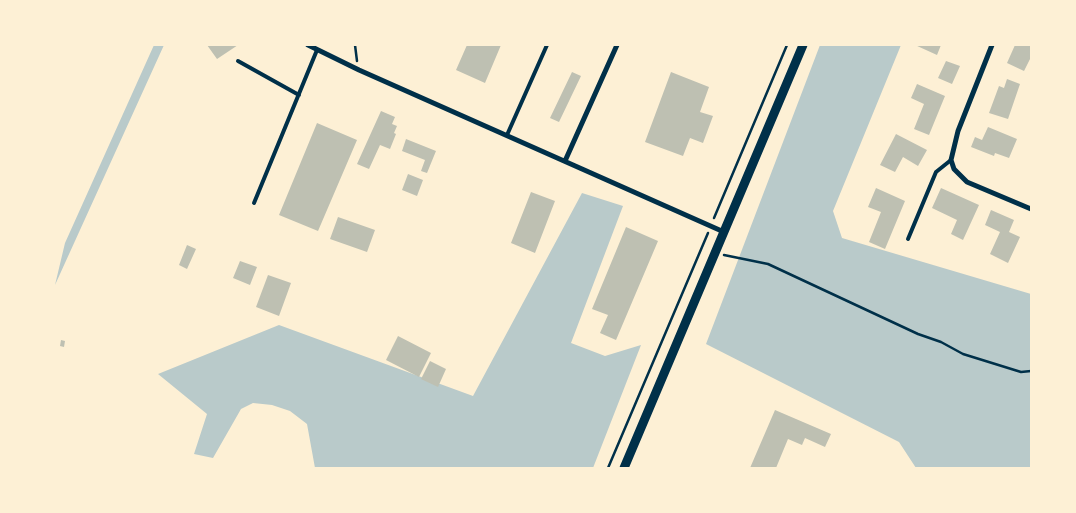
<!DOCTYPE html>
<style>
body{margin:0}
#map{position:relative;width:1076px;height:513px;overflow:hidden;background:#fdf0d5;font-family:Lora,serif}
canvas{display:block}
.frame{position:absolute;inset:0;border:46px solid #fdf0d5;pointer-events:none}
</style>
<div id="map">
<canvas width="1076" height="513"></canvas>
<div class="frame"></div>
</div>
<script>
const g = document.querySelector('canvas').getContext('2d');
g.lineJoin = 'round';
function paint(path, color) { g.fillStyle = color; g.fill(path, 'evenodd'); }
function stroke(path, color, width, dash) { g.strokeStyle = color; g.lineWidth = width; g.lineCap = dash ? 'butt' : 'round'; g.setLineDash(dash || []); g.stroke(path); }
const green = new Path2D(`
 M154,45H164L55,285L65,243Z
 M820,45H901L833,211L842,238L1031,294V468H916L899,442L706,344Z
 M582,193L623,206L571,343L605,356L641,345L593,468H315L307,424L290,411L272,405L253,403L241,409L213,458L194,454L207,414L158,374L279,325L473,396Z`);
const building = new Path2D(`
 M207,45H238L217,59Z
 M467,45H501L485,83L456,70Z
 M915,45H941L937,55Z
 M1015,45H1031V57L1024,71L1007,63Z
 M946,61L960,66L952,84L938,78Z
 M572,72L581,76L559,122L550,118Z
 M671,72L709,87L700,112L713,116L703,143L690,138L683,156L645,142Z
 M1007,79L1020,84L1008,119L989,113L999,86L1004,88Z
 M917,84L945,96L929,135L914,129L924,104L911,98Z
 M381,111L395,117L392,124L397,126L394,133L396,134L390,149L380,145L369,169L357,164Z
 M317,123L357,140L318,231L279,215Z
 M988,127L1017,139L1009,158L995,153L994,156L971,147L975,137L982,140Z
 M896,134L927,150L918,166L903,157L895,172L880,165Z
 M406,139L436,151L427,173L421,171L425,160L402,151Z
 M408,174L423,180L417,196L402,190Z
 M876,188L905,201L885,249L869,242L881,212L868,207Z
 M941,188L979,205L963,240L951,234L957,220L932,208Z
 M531,192L555,201L535,253L511,243Z
 M991,210L1014,220L1009,232L1020,237L1008,263L990,254L1000,232L985,225Z
 M338,217L375,230L367,252L330,239Z
 M626,227L658,241L616,340L600,333L608,315L592,309Z
 M187,245L196,249L187,269L179,265Z
 M240,261L257,267L250,285L233,278Z
 M268,275L291,283L279,316L256,307Z
 M398,336L431,353L419,377L386,360Z
 M61,340L65,341L64,347L60,346Z
 M430,361L446,369L438,387L421,379Z
 M775,410L831,434L825,447L805,438L802,445L788,439L776,468H750Z`);
const path = new Path2D(`
 M355,45L357,61
 M714,218L787,45
 M724,255L768,264L918,334L941,342L963,354L1021,372L1031,371
 M608,468L708,233`);
const service = new Path2D(`
 M238,61L299,95
 M507,135L547,45
 M254,203L317,50
 M908,239L936,172L951,160`);
const minor = new Path2D(`
 M308,45L359,70L724,232
 M992,45L958,131L951,160L954,169L967,182L1031,209
 M565,161L617,45`);
const tertiary = new Path2D(`
 M624,468L803,45`);
paint(green, '#b9caca');
paint(building, '#bec0b2');
stroke(path, '#003049', 2.5);
stroke(service, '#003049', 4);
stroke(minor, '#003049', 5);
stroke(tertiary, '#003049', 9);
</script>
